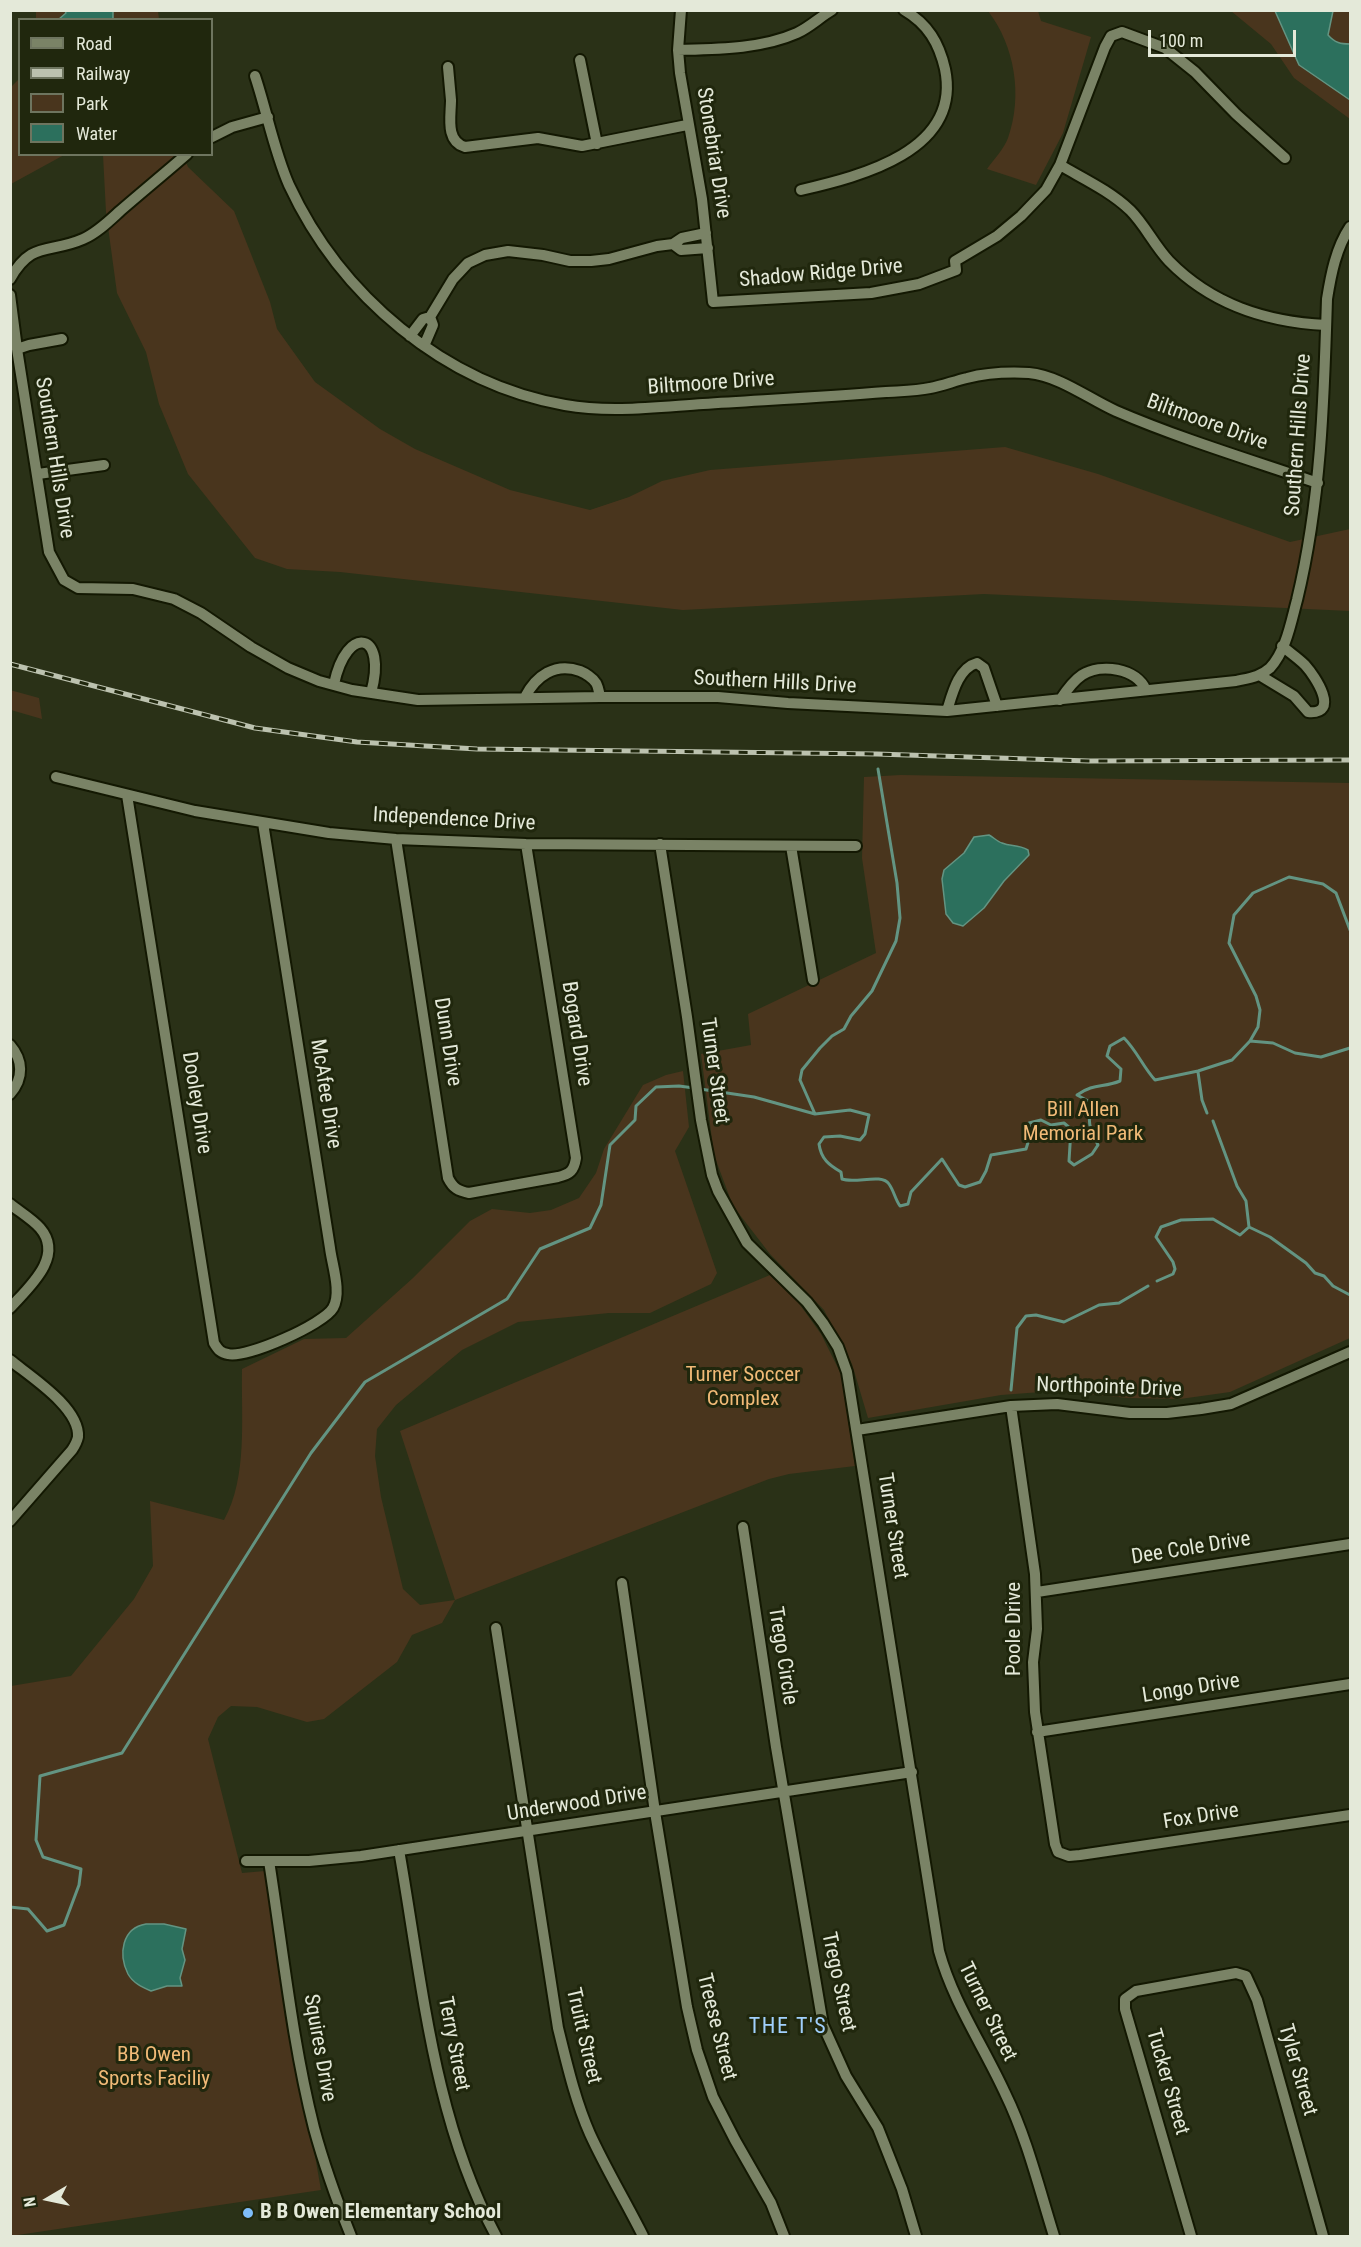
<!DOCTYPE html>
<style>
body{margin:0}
#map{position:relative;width:1361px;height:2247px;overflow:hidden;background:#2a3117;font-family:"Roboto Condensed",sans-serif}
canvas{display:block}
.frame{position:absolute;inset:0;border:12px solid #e4e9d9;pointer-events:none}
.legend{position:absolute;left:18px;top:18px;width:195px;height:138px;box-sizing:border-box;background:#20270d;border:2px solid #6e755f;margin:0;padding:8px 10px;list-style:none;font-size:18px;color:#e4e9d9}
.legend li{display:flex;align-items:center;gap:12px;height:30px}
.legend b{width:30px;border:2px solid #6e755f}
.north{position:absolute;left:18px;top:2169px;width:60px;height:60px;-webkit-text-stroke:4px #20270d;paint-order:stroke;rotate:261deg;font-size:16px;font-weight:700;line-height:24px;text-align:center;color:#e4e9d9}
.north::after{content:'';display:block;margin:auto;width:21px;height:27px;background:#e4e9d9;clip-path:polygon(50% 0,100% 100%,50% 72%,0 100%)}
.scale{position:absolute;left:1148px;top:30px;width:148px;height:27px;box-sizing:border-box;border:3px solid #e4e9d9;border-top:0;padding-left:8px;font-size:18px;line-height:21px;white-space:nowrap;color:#e4e9d9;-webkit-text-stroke:4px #20270d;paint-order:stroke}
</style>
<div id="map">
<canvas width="1361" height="2247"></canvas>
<div class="frame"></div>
<ul class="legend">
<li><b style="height:8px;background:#7a8366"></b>Road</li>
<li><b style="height:8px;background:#bcc2af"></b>Railway</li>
<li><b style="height:16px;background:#49351d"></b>Park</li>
<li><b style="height:16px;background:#2c705d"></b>Water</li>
</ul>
<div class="north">N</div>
<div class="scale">100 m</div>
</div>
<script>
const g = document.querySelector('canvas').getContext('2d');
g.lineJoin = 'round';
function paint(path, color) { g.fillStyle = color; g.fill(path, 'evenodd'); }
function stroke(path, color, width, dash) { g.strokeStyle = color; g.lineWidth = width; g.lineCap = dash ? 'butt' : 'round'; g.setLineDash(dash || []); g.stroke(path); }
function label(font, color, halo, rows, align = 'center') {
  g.font = font + ' "Roboto Condensed",sans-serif'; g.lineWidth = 6; g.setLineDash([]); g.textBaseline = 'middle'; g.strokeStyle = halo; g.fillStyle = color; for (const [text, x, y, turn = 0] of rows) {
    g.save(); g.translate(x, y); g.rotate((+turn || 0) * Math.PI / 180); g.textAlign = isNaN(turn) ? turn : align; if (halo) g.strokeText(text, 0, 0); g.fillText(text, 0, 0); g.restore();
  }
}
const green = new Path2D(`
 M36,10L158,11L159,19L36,20Z
 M988,11H1038L1041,21L1091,37L1063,133L1036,185L987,169C994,159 1004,149 1008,138C1023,96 1015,46 988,11Z
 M1231,11H1350V119L1294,78L1271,44Z
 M19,79L20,154L64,155L11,184V87Z
 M103,155H183L188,167L234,211L270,302L277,329L315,382L380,429L415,449L510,490L590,510L629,497L662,481L710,470L1005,447L1098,474L1290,542L1350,529V611L984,594L683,610L340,572L287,569L255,558L188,474L159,404L146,352L117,293L106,212Z
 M10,690L39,698L42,719L11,710Z
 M901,775L1350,783V1338L1230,1392L1180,1399L1128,1398L1054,1391L1001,1395L868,1418L852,1364L824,1310L770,1254L733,1206L714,1155L701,1054L751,1045L748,1014L876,953L862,858L864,777Z
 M683,1071L689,1127L675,1151L717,1273L711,1284L650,1313H609L518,1322L462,1350L396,1405L377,1429L375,1456L381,1497L403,1589L420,1605L455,1600L400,1431L770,1275L798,1302L821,1334L841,1374L855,1466L789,1474L769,1479L455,1600L442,1623L412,1635L397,1662L324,1719L307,1722L257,1707L231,1706L218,1717L208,1739L242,1873L265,1871L321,2190L11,2236V1686L71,1676L134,1599L153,1566L150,1501L224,1520C248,1477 241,1417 242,1369L304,1339L346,1338L413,1278L470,1221L492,1209L530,1213L551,1210L579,1198L596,1173L604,1149L643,1085L666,1075Z`);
const water = new Path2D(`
 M65,11H113V19H59L66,13Z
 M1275,11H1333L1328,35C1335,43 1341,44 1350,44V100L1299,65Z
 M989,835C993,837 998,842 1002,843C1011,847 1017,844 1028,850L1029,855L1004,881L984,908L963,926L953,923L946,914L942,879L944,870L964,853L974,837Z
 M146,1924H164L186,1929L182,1949L185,1960L180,1978L182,1986H167L151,1991C142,1987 133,1983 128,1974C118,1954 122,1928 146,1924Z`);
const stream = new Path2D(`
 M1250,1041L1258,1027L1260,1010L1256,996L1229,943L1234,915L1253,893L1289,877L1323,884L1336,893L1350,930
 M1198,1072L1202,1100L1207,1113
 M700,1089L754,1097L815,1114L850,1110L869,1115L865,1134L860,1140L840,1136L824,1137L819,1144C821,1159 829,1165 841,1172L842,1179C855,1184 882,1173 889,1184C894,1191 895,1199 900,1206L908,1204L911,1192L942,1159L959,1185L965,1187L980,1182L986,1171L991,1155L1026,1149L1030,1136L1029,1123L1041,1120L1051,1125L1064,1123L1071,1129L1069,1161L1074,1165L1092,1154L1098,1145C1089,1127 1087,1122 1092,1103L1077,1095C1094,1083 1103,1088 1120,1081L1121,1069L1107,1056L1110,1046L1124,1038C1137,1051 1143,1067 1155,1080L1198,1071L1232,1060L1250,1041L1273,1043L1295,1053L1321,1057L1350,1048
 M815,1114L800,1080L802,1070L820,1048L832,1036L844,1029L851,1016L872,991L896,941L900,918L897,883L878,769
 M1249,1227L1270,1237L1306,1263L1315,1273L1324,1276L1333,1286L1350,1295
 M1157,1281L1173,1274L1175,1269L1173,1262L1156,1237L1161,1227L1181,1220L1213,1219L1240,1235L1249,1227L1246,1201L1237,1186L1213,1121
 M1011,1390L1017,1328L1026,1316L1036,1315L1064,1322L1099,1305L1119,1303L1148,1286
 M10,1907L28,1909L47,1931L64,1925L79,1885L81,1869L43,1857L36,1840L40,1776L122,1753L311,1453L365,1382L507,1299L540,1249L590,1228L601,1205L610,1145L635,1120L636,1106L656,1087L679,1086L694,1088`);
const minor = new Path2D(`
 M681,10L678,50L680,73L702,199L713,302L871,293L919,284L956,270L955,261L997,236L1021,216L1046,190L1060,165L1105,47L1111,36L1122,32L1165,48L1195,72L1236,114L1285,158
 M678,50C717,49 761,49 797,33C810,27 820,17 832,10
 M580,60L597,144
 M448,67C449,78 450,89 451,100C451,116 445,141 465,147L538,138L582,146L687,125
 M255,76C267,112 274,151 289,185C340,295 444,384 565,405C610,413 657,407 703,404C764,400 825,397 886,392C901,391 916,391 930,388C942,386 954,381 967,378C986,373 1009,372 1029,373C1060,376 1089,399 1116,411C1181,439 1251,460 1318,483
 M212,137L232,127L268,117
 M1060,165C1084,179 1110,191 1130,210C1145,225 1154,245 1169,261C1212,305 1266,322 1326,325
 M801,190C861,176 962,151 945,69C939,43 928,24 904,10
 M673,244L681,250L708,248
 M10,279C32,240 49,254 83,239C97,233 109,221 120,211C142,192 165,173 187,154
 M10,295L17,349L49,552L64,580L78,588L133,589L174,599L201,613L251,647L288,668L319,681L352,690L418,700L600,697H718L788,703L947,711L1236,681C1249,678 1260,677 1270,668C1286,651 1291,622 1297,600C1321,501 1324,400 1327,299C1331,274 1336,248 1350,227
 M410,336L423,319L430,317L453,279L468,263L485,255L508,251L543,255L570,261H591L609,259L657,246L673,244L682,238L706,233
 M424,346L433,325L430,317
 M17,349L29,345L62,339
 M38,474L104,465
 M1261,676L1294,696L1308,712C1341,715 1315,676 1305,665C1298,658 1289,652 1282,646
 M334,684C347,623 388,632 371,693
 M525,697C536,676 555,662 580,671C585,673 593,678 596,683C598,686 599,692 600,697
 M1060,700C1066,691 1073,681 1082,675C1101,663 1136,668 1146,690
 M947,711C952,695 958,668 977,663L984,668L997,706
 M56,777L195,811L329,833L396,839L526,844L856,846
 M127,795L214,1343C218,1349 220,1353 228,1354C246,1359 324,1324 333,1308C342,1292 332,1265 330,1248L263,823
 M396,839L448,1178C453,1188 458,1191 469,1193L558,1177C570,1174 574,1171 576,1158L526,844
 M660,844L687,1017L701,1120L712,1175L718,1191L747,1243L807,1302L823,1323L838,1347L847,1372L939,1951C953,2002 983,2045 1005,2093C1027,2138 1039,2188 1054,2236
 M791,846L813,980
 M10,1045C23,1060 24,1078 10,1094
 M10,1204C20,1212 32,1219 40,1228C65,1257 28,1288 10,1308
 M10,1360C31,1377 80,1408 78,1437C77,1442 74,1447 72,1450L10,1521
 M1011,1406L1035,1574L1037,1629L1033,1662L1035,1712L1055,1844L1058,1852L1069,1856L1080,1855L1350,1815
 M857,1430L1011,1406L1057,1404L1130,1413H1167L1201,1409L1231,1404L1350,1352
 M743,1527L776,1747L823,2025L846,2076L878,2128L902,2189L916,2236
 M622,1583L655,1812L687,2007L697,2050L713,2097L735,2140L771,2203L784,2236
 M1037,1592L1350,1544
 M496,1628L558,2028C567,2064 575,2100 590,2134C606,2169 626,2202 643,2236
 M1037,1732L1350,1684
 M399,1850C422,1980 433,2119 496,2236
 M246,1861H309L361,1856L912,1772
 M269,1861C283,1950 292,2041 314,2128C324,2165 337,2201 351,2236
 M1191,2236L1125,2009V1999L1136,1991L1236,1973L1246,1976L1257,2000L1323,2236`);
const rail = new Path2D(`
 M10,664L255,728L357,742L477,749L877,754L1089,761L1350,760`);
const markers = [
 [248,2213,6,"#7ebdf9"]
];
const streetNames = [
 ["Stonebriar Drive",713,153,81],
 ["Shadow Ridge Drive",821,274,-5],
 ["Biltmoore Drive",711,384,-4],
 ["Biltmoore Drive",1207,423,20],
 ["Southern Hills Drive",1299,435,-86],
 ["Southern Hills Drive",54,458,81],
 ["Southern Hills Drive",775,683,3],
 ["Independence Drive",454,820,3],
 ["Bogard Drive",576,1034,81],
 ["Dunn Drive",447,1042,81],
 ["Turner Street",714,1071,82],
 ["McAfee Drive",325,1094,81],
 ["Dooley Drive",196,1103,81],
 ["Northpointe Drive",1109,1388,2],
 ["Turner Street",892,1526,81],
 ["Dee Cole Drive",1191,1549,-9],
 ["Poole Drive",1015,1629,-90],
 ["Trego Circle",782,1656,81],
 ["Longo Drive",1191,1689,-9],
 ["Underwood Drive",577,1804,-9],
 ["Fox Drive",1201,1817,-9],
 ["Trego Street",838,1982,78],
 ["Turner Street",987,2012,64],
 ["Treese Street",716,2027,76],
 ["Truitt Street",583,2036,77],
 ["Terry Street",453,2044,79],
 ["Squires Drive",319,2048,80],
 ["Tyler Street",1297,2070,74],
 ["Tucker Street",1167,2082,74]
];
const parkNames = [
 ["Bill Allen",1083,1111],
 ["Memorial Park",1083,1135],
 ["Turner Soccer",743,1376],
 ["Complex",743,1400],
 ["BB Owen",154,2056],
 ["Sports Faciliy",154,2080]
];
const poiNames = [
 ["B B Owen Elementary School",260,2213]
];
const neighbourhoodNames = [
 ["THE T'S",788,2027]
];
paint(green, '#49351d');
paint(water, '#2c705d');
stroke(water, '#639482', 1.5);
stroke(stream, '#639482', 3);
stroke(minor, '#131802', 14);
stroke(minor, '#7a8366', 10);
stroke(rail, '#bcc2af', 5);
stroke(rail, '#20270d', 3, [9]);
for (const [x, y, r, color] of markers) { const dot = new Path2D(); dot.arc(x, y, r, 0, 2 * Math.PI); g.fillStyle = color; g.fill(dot); stroke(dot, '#20270d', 2); }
label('21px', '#e4e9d9', '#20270d', streetNames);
label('21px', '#f1ba77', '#20270d', parkNames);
label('bold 21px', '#e4e9d9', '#20270d', poiNames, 'left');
g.letterSpacing = '1.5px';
label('22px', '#a1d0fd', '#20270d', neighbourhoodNames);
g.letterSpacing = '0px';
</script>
